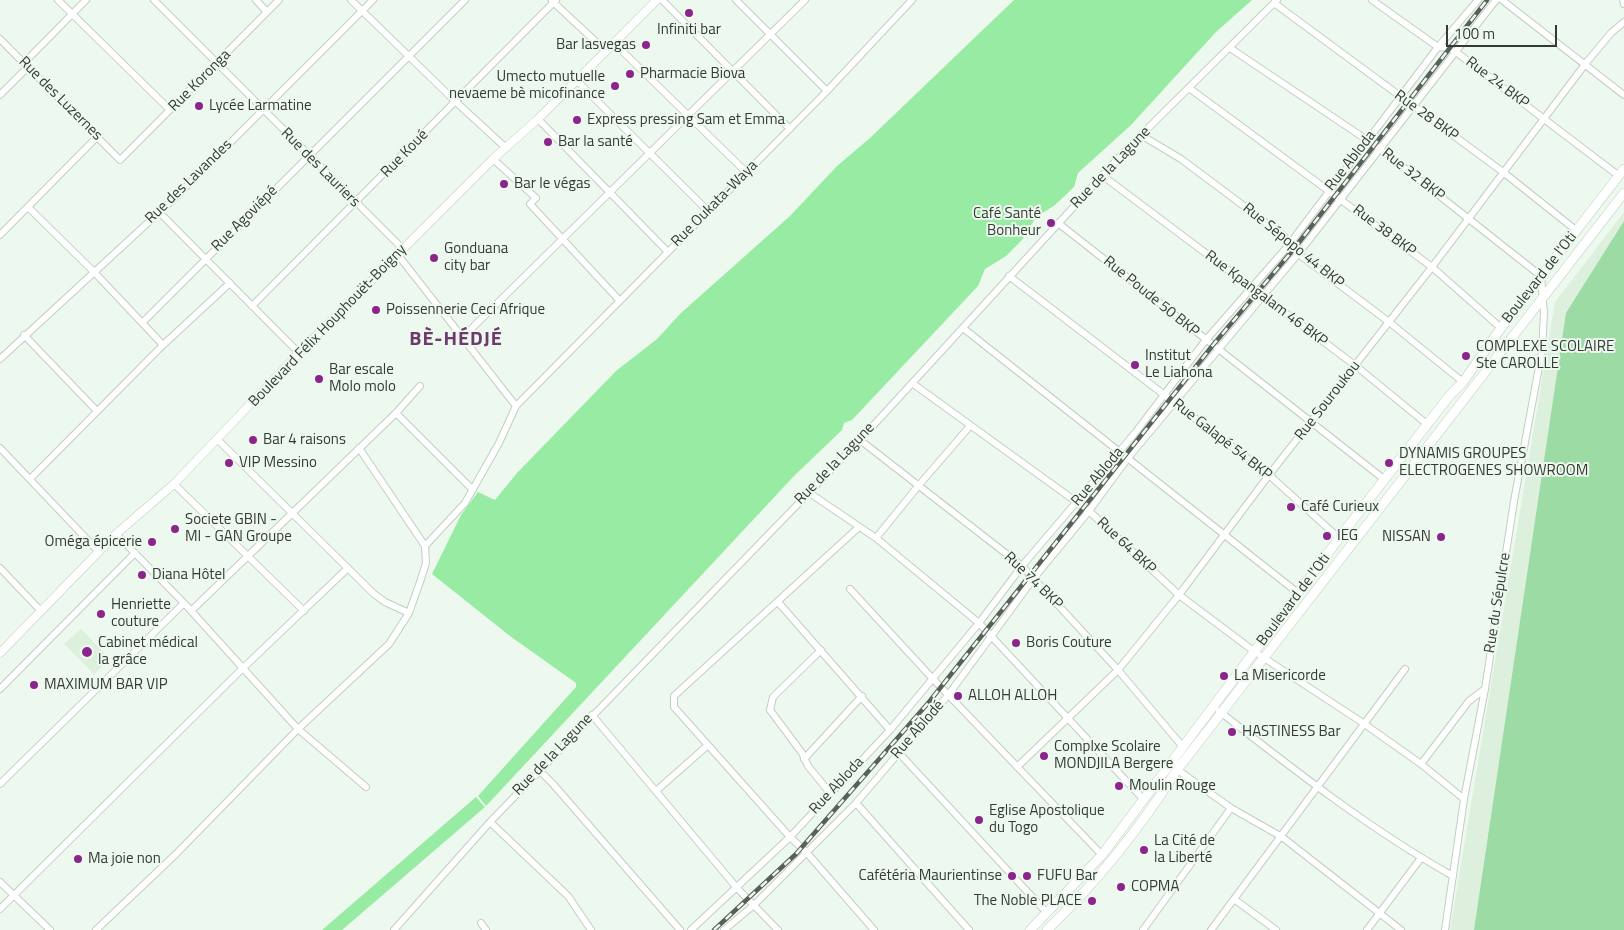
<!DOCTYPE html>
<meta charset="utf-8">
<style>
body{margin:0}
#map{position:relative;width:1624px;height:930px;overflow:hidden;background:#edf9ee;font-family:"Titillium Web",sans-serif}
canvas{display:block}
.scale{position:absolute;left:1446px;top:25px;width:111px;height:22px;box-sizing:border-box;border:2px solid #353a35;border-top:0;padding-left:6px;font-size:15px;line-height:18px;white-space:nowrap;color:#353a35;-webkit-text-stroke:4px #edf9ee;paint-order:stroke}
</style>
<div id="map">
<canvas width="1624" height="930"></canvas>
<div class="scale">100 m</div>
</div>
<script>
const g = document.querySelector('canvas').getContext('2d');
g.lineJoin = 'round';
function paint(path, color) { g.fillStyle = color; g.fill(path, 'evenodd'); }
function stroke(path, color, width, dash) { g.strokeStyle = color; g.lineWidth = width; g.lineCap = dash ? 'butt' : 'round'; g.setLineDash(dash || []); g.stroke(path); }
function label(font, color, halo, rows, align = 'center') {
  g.font = font + ' "Titillium Web",sans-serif'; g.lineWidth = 4; g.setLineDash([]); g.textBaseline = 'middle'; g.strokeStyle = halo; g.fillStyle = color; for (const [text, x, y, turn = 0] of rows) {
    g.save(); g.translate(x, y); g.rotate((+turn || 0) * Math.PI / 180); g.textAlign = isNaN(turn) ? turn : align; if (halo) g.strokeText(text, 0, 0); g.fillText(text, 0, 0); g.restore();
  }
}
const built = new Path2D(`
 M1624,212V930H1450L1555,302Z
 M81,629L110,659L94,674L64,644Z`);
const green = new Path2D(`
 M1624,221V930H1474L1566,313Z`);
const water = new Path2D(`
 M1014,0H1252L1216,32L1131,125L1078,173L1074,187L1055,205L1036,217L1022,240L1006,256L985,269L978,286L852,420L844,423L842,430L794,476L486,806L478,796L576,687V683L510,636L432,574L461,515L478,492L495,500L517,473L616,371L657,339L681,313L790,216L837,166L870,138Z
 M476,797L485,807L342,930H322Z`);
const minor = new Path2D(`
 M58,0L170,110
 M154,0L403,249
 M256,0L267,12
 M351,0L456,102L506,148
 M662,0L790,129
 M736,0L827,91
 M1372,0L1438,47L1449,48L1456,52L1619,176
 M1502,0L1624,95
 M1623,0L1624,4
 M552,1L606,51
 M1274,3L1503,172L1577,231
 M0,39L120,160L279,0
 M614,43L747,173
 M1230,48L1379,148L1541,276L1544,313L1542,351L1514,501L1485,689L1464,799L1445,930
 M24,63L86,0
 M576,80L708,211
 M1189,88L1432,267L1501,328
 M0,95L28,67
 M538,119L667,251
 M1141,135L1181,159L1284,236L1288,246L1389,322L1463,382
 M493,159L536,198L530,204L619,300
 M1103,176L1356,366L1428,425
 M28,207L95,273L163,345
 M159,212L299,353
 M1058,223L1385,480
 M0,235L97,137
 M398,255L516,406
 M1009,276L1269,475L1340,539
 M252,306L556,0
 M142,323L465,0
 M963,328L1298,593
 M24,335L97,411
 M461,339L805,0
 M0,359L178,195L373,0
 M912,383L1089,511L1179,595L1255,652L1363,723L1421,764L1464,799
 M396,413L473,490
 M218,440L374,594L385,602L409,613
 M860,440L1022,566L1118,670L1183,747
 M0,448L99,552
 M359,448L425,546
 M30,479L163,345L230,283
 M174,484L304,611
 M808,492L876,538L979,623L1144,800
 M859,527L674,696V707L790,837L807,853L874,930
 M116,534L184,603L298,729L366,787
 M876,538L919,485L970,426
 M0,568L41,611
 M850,589L933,679L1102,855
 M778,602L890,730
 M191,611L396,413L420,386
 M821,650L773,697L770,710L802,753L808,766L830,793
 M0,689L135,553
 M1219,711C1294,770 1371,830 1453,876
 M592,715L737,888L778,930
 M899,753L1047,913
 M804,759L862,696
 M1421,764L1469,701L1485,689
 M1017,767L1118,670L1179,595L1269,475L1432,267L1586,63L1611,33L1624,22
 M1175,768L1231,808L1282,837L1401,930
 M539,770L553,784L680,930
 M0,784L184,603
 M656,791L708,745
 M856,803L969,930
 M490,822L568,896L591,930
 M0,882L50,930
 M1234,899L1276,930
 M0,909L242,669L348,568
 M481,923L486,930
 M96,930L176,854L298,729L389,644L409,613L420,582L426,563L425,546L465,503L499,443L516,406L827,91L912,0
 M394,930L490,822L860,440L1123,153L1277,0
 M691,930L790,837L890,730L979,623L1022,566L1135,433L1205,341L1288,246L1438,47L1478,0
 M724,930L754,905L856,803L949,694L1034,578L1089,511L1128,458L1298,254L1496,0
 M1143,930L1231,808
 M1211,930L1405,669
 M1367,930L1421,858`);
const tertiary = new Path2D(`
 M0,653L116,534L174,484L299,353L493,159L538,119L657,0`);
const secondary = new Path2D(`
 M1030,930L1102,855L1349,525L1450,395L1463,382L1501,328L1624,169
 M1047,930C1097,882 1140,828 1177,770L1624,193`);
const rail = new Path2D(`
 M714,930L796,854L929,702L1213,345L1293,250L1487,0`);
const markers = [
 [689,13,5,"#8b258c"],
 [646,45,5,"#8b258c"],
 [630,74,5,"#8b258c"],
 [615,86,5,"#8b258c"],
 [199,106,5,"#8b258c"],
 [577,120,5,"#8b258c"],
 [548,142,5,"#8b258c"],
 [504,184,5,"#8b258c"],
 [1051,223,5,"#8b258c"],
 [434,258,5,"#8b258c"],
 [376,310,5,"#8b258c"],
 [1466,356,5,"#8b258c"],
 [1135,365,5,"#8b258c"],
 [319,379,5,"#8b258c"],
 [253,440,5,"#8b258c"],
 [229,463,5,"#8b258c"],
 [1389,463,5,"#8b258c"],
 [1291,507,5,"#8b258c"],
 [175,529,5,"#8b258c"],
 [1327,536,5,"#8b258c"],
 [1441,537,5,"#8b258c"],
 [152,542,5,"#8b258c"],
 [142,575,5,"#8b258c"],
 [101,614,5,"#8b258c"],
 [1016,643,5,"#8b258c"],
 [87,652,6,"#8b258c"],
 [1224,676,5,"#8b258c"],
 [34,685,5,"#8b258c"],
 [958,696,5,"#8b258c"],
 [1232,732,5,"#8b258c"],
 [1044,756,5,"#8b258c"],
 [1119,786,5,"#8b258c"],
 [979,820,5,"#8b258c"],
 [1144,850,5,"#8b258c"],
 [78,859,5,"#8b258c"],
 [1012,876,5,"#8b258c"],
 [1027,876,5,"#8b258c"],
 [1121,887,5,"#8b258c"],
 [1092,901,5,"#8b258c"]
];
const poiNames = [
 ["Infiniti bar",689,30,"center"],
 ["Bar lasvegas",636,45,"right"],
 ["Pharmacie Biova",640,74],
 ["Umecto mutuelle",605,77,"right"],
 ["nevaeme bè micofinance",605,94,"right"],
 ["Lycée Larmatine",209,106],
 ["Express pressing Sam et Emma",587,120],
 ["Bar la santé",558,142],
 ["Bar le végas",514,184],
 ["Café Santé",1041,214,"right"],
 ["Bonheur",1041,231,"right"],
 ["Gonduana",444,249],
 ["city bar",444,266],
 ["Poissennerie Ceci Afrique",386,310],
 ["COMPLEXE SCOLAIRE",1476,347],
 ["Ste CAROLLE",1476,364],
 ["Institut",1145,356],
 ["Le Liahona",1145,373],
 ["Bar escale",329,370],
 ["Molo molo",329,387],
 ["Bar 4 raisons",263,440],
 ["DYNAMIS GROUPES",1399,454],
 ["ELECTROGENES SHOWROOM",1399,471],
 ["VIP Messino",239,463],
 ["Café Curieux",1301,507],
 ["Societe GBIN -",185,520],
 ["MI - GAN Groupe",185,537],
 ["IEG",1337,536],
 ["NISSAN",1431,537,"right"],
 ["Oméga épicerie",142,542,"right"],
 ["Diana Hôtel",152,575],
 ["Henriette",111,605],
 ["couture",111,622],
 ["Cabinet médical",98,643],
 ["la grâce",98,660],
 ["Boris Couture",1026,643],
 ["La Misericorde",1234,676],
 ["MAXIMUM BAR VIP",44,685],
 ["ALLOH ALLOH",968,696],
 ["HASTINESS Bar",1242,732],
 ["Complxe Scolaire",1054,747],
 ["MONDJILA Bergere",1054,764],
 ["Moulin Rouge",1129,786],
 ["Eglise Apostolique",989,811],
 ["du Togo",989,828],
 ["La Cité de",1154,841],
 ["la Liberté",1154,858],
 ["Ma joie non",88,859],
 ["Cafétéria Maurientinse",1002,876,"right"],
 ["FUFU Bar",1037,876],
 ["COPMA",1131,887],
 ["The Noble PLACE",1082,901,"right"]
];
const streetNames = [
 ["Rue Koronga",200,81,-45],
 ["Rue 24 BKP",1497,83,37],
 ["Rue des Luzernes",60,99,45],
 ["Rue 28 BKP",1426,116,36],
 ["Rue Koué",405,154,-46],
 ["Rue Abloda",1351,161,-52],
 ["Rue des Lauriers",320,168,45],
 ["Rue de la Lagune",1111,168,-46],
 ["Rue 32 BKP",1413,175,38],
 ["Rue des Lavandes",189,182,-44],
 ["Rue Oukata-Waya",715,204,-45],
 ["Rue Agoviépé",245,219,-45],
 ["Rue 38 BKP",1384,231,37],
 ["Rue Sépopo 44 BKP",1293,246,39],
 ["Boulevard de l'Oti",1540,278,-52],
 ["Rue Poude 50 BKP",1151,297,39],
 ["Rue Kpangalam 46 BKP",1266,299,37],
 ["Boulevard Félix Houphouët-Boigny",328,326,-46],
 ["Rue Souroukou",1328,401,-52],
 ["Rue Galapé 54 BKP",1222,440,38],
 ["Rue de la Lagune",835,464,-46],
 ["Rue Abloda",1098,477,-50],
 ["Rue 64 BKP",1126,546,43],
 ["Rue 74 BKP",1033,581,44],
 ["Boulevard de l'Oti",1294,600,-53],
 ["Rue du Sépulcre",1498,603,-81],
 ["Rue Ablodé",918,730,-49],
 ["Rue de la Lagune",553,755,-46],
 ["Rue Abloda",837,786,-47]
];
const districtNames = [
 ["BÈ-HÉDJÉ",456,340]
];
paint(built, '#ddf0de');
paint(green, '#9cdba4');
paint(water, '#97eba2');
stroke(minor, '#c2cec3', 8);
stroke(tertiary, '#c2cec3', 9);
stroke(secondary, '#c2cec3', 10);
stroke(minor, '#fff', 6);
stroke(tertiary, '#fff', 8);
stroke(secondary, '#fff', 9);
stroke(rail, '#595f59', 4.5);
stroke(rail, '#edf9ee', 2.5, [8]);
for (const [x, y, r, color] of markers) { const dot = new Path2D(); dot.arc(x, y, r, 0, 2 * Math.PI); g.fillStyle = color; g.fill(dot); stroke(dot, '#edf9ee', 2); }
label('15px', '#353a35', '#edf9ee', poiNames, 'left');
label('15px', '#353a35', '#edf9ee', streetNames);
g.letterSpacing = '1px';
label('bold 20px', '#6c3a6b', '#edf9ee', districtNames);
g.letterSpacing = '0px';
</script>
